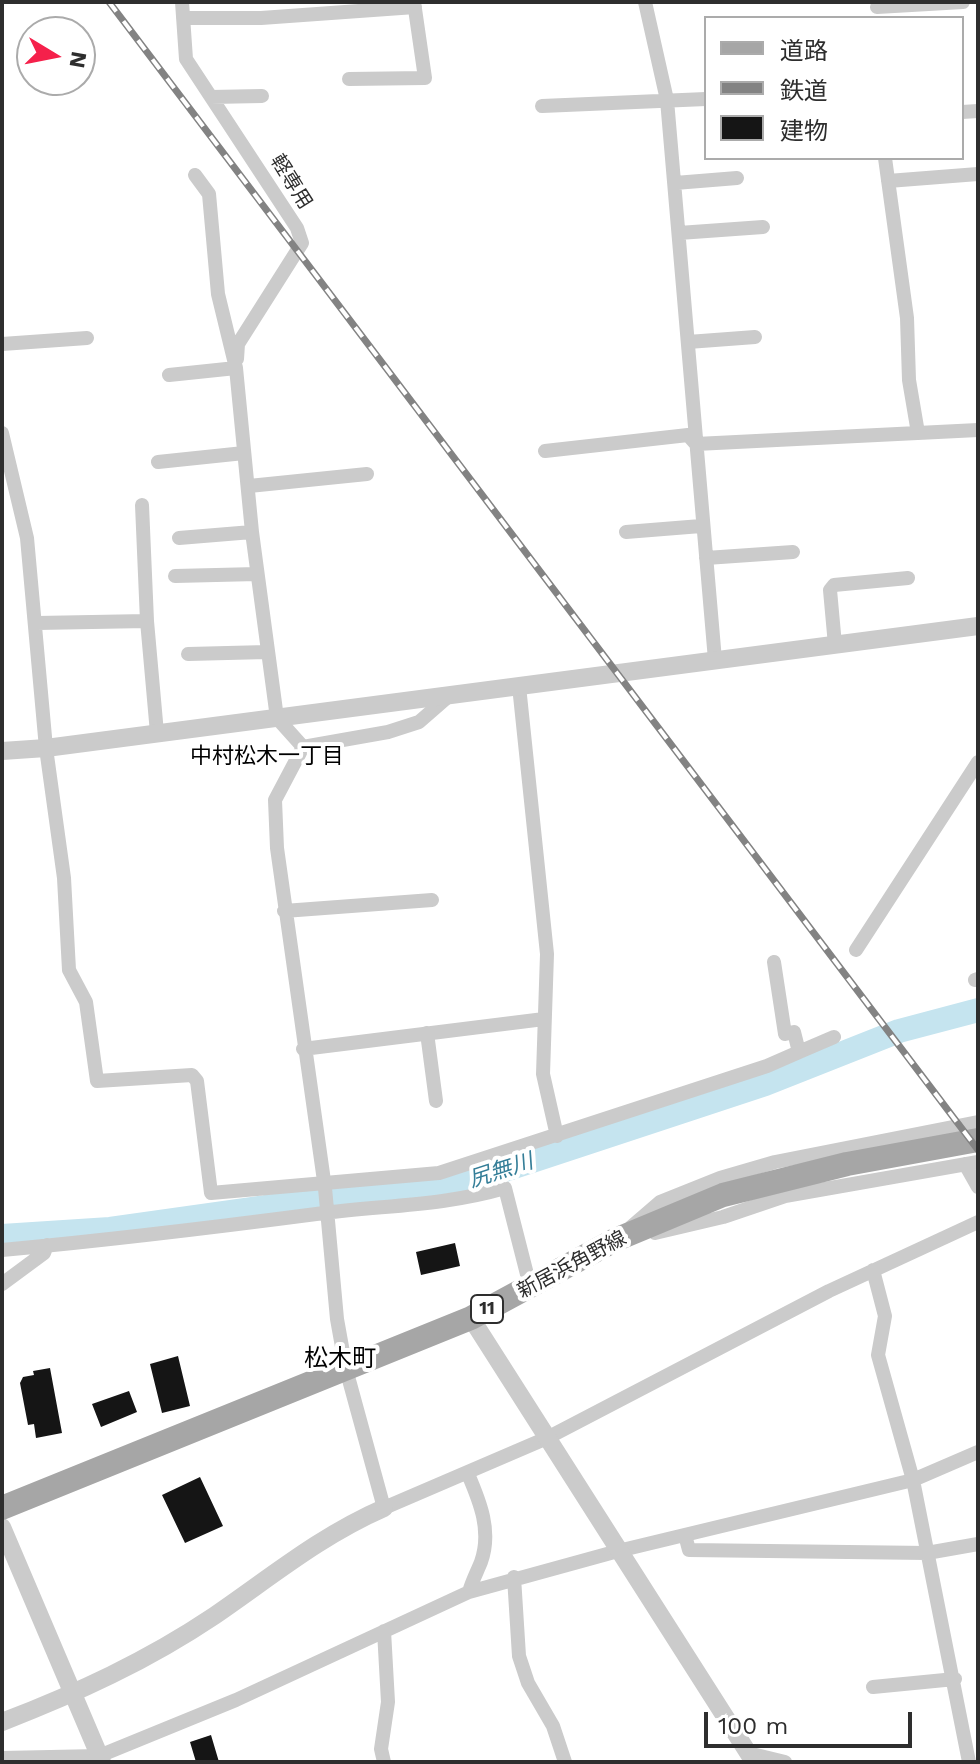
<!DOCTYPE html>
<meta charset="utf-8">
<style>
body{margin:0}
#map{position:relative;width:980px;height:1764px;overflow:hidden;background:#fff;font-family:"Work Sans","Noto Sans JP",sans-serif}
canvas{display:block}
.frame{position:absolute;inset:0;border:4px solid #2e2e2e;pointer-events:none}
.legend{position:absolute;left:704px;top:16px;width:260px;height:144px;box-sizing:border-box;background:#fff;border:2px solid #ababab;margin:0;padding:10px 14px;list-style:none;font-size:24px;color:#2e2e2e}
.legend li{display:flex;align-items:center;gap:16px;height:40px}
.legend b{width:40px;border:2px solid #ababab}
.north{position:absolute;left:16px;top:16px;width:80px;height:80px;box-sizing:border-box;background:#fff;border:2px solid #ababab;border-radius:50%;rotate:100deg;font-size:22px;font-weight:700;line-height:32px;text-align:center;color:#2e2e2e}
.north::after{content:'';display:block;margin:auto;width:28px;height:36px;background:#f5214b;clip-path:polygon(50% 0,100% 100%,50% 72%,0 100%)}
.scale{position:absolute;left:704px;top:1712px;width:208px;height:36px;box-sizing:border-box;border:4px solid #2e2e2e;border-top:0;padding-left:10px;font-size:24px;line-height:28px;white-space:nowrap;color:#2e2e2e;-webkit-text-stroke:6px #fff;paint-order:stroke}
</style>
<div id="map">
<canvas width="980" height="1764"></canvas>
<div class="frame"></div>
<ul class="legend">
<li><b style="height:10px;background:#a6a6a6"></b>道路</li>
<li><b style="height:10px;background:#838383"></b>鉄道</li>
<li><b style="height:22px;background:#151515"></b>建物</li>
</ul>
<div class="north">N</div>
<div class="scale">100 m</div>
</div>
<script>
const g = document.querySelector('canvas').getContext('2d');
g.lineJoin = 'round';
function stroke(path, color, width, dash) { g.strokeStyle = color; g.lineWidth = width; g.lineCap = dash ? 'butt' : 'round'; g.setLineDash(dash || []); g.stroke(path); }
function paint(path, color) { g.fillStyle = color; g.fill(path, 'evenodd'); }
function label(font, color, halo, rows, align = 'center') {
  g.font = font + ' "Work Sans","Noto Sans JP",sans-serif'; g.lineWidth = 8; g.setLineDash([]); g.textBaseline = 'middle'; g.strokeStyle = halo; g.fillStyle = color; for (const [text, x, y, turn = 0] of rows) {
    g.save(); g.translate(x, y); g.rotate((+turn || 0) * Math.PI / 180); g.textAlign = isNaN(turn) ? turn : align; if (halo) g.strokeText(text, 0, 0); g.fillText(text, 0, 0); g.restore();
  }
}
const river = new Path2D(`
 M2,1236L110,1229L288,1204L453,1187L765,1084L899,1031L978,1010`);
const building = new Path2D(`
 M455,1243L460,1266L421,1275L416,1252Z
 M178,1356L190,1406L162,1413L150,1364Z
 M50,1368L62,1433L36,1438L34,1424L28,1425L20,1383L23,1377L34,1375L33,1371Z
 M129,1391L137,1412L101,1427L92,1404Z
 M200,1477L223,1526L185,1543L162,1495Z
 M211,1735L219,1762H196L190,1742Z`);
const minor = new Path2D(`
 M182,2L186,59L297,228L302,243L238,344L237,359
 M645,2L667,100L715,660
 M877,7L963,2
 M183,18H261L415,7
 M349,79L425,78L414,2
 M211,97L262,96
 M542,106L706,99
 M962,112L978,111
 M885,158L907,318L909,380L918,433
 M195,175L209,194L218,294L236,368L252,532L277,718L303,747L275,800L277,848L325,1188L337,1319L346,1369L384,1508L547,1438L829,1291L978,1222
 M888,181L978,174
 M675,183L737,178
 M679,233L763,227
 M688,342L755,337
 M2,344L87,338
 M169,375L236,368
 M2,433L27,538L46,748L64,878L69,970L86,1002L97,1081L192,1075L197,1081L211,1193L439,1173L767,1066L799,1052L794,1032L785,1034L774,962
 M545,451L688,435L696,444L978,430
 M158,462L244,453
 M249,486L367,474
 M142,505L147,621L157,733
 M626,532L701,526
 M179,538L252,532
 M706,558L793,552
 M175,576L257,574
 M37,623L147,621
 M835,645L830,590L834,585L908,578
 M188,654L267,652
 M519,686L547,954L543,1074L557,1136
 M303,747L388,732L419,722L450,695
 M284,911L432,900
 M856,950L978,762
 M975,980L978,979
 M427,1033L436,1101
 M303,1049L544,1019
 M799,1052L834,1037
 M965,1164L978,1187
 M631,1227L660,1202L720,1178L775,1162L978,1122
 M655,1233L723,1217L785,1196L978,1162
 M2,1250C110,1240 217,1227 324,1213C387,1205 443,1206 505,1188L530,1286
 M873,1270L885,1316L878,1355L913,1480L969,1762
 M2,1284L44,1253L47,1245
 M468,1474C480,1502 492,1531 481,1562C477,1572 472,1581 469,1592
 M685,1535L689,1550L927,1553L978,1544
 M514,1577L519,1656L528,1683L553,1726L565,1762
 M873,1687L955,1679
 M748,1753L785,1762
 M2,1758L99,1756L236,1700L469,1592L618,1551L913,1480L978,1452
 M384,1762L381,1749L388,1702L384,1631`);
const tertiary = new Path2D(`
 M2,751L46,748L978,626
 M471,1318L754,1762
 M2,1527L102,1762
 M2,1722C77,1693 147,1661 214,1616C271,1577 320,1536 384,1508`);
const primary = new Path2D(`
 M2,1508L471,1318L615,1240L723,1195L847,1164L978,1140`);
const rail = new Path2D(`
 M109,2L978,1150`);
const shields = [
 [487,1309,32]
];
const shieldNames = [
 ["11",487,1309]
];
const streetNames = [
 ["軽専用",291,182,58],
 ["新居浜角野線",572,1265,-28]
];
const neighbourhoodNames = [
 ["中村松木一丁目",267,757]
];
const waterNames = [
 ["尻無川",501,1171,-18]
];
const quarterNames = [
 ["松木町",340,1359]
];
stroke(river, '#c5e4ef', 24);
paint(building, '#151515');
stroke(minor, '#cbcbcb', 14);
stroke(tertiary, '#cbcbcb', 18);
stroke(primary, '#a6a6a6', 24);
stroke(rail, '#838383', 7);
stroke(rail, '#fff', 4, [12]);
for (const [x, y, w] of shields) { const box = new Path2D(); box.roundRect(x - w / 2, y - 14, w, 28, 6); g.fillStyle = '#fff'; g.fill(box); stroke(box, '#2e2e2e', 2); }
label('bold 18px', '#2e2e2e', null, shieldNames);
label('20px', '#2e2e2e', '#fff', streetNames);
label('22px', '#000', '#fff', neighbourhoodNames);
label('italic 22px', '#357e98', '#fff', waterNames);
label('24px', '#000', '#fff', quarterNames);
</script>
